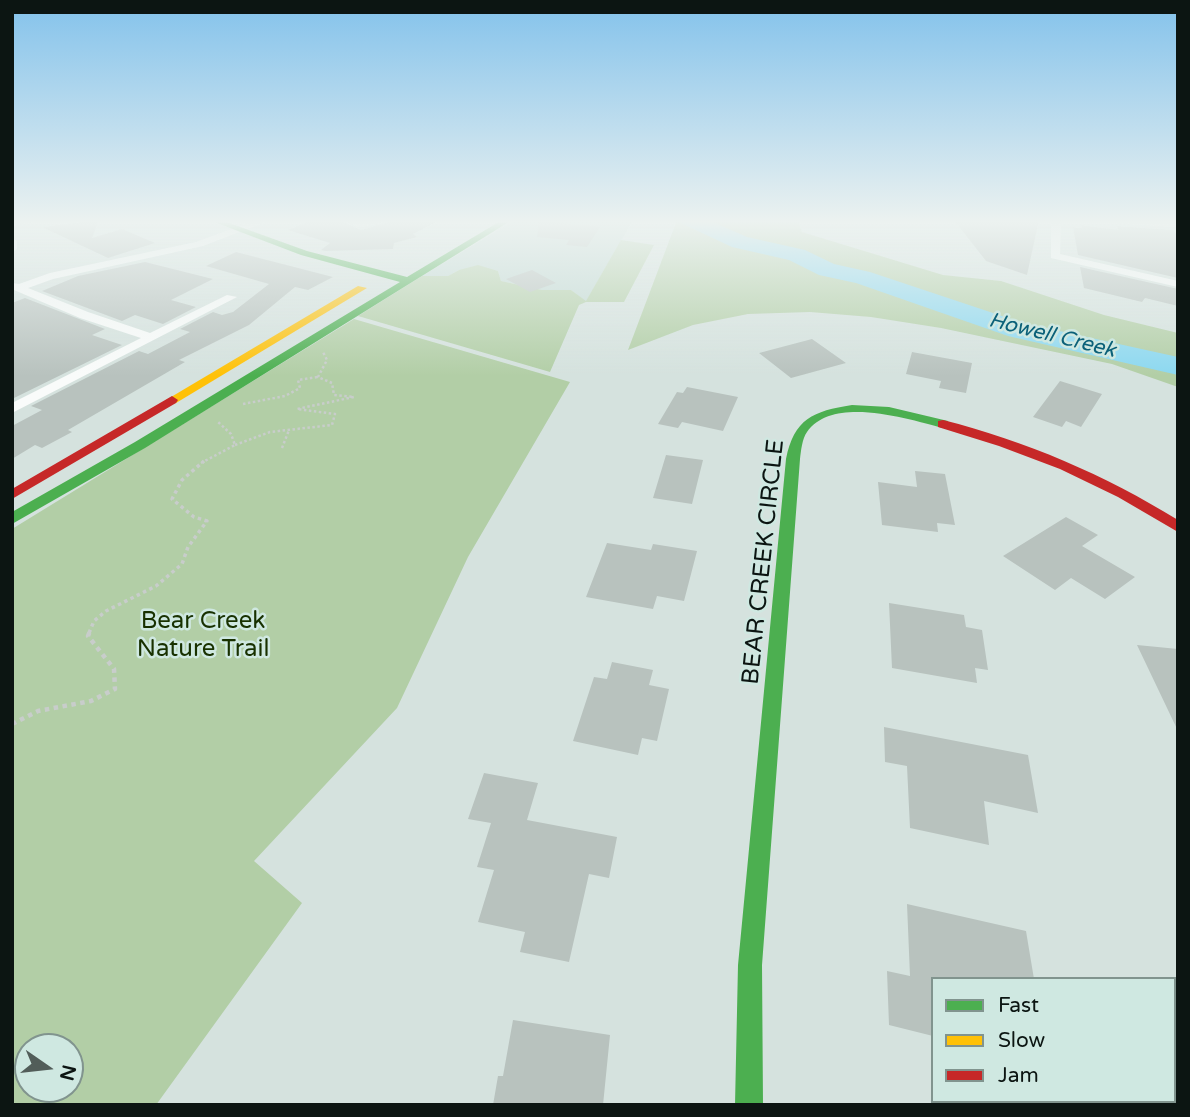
<!DOCTYPE html>
<style>
body{margin:0}
#map{position:relative;width:1190px;height:1117px;overflow:hidden;background:#d5e2de;font-family:"Varela Round",sans-serif}
canvas{display:block}
.frame{position:absolute;inset:0;border:14px solid #0c1512;pointer-events:none}
.legend{position:absolute;left:931px;top:977px;width:245px;height:126px;box-sizing:border-box;background:#cfe8e1;border:2px solid #81948e;margin:0;padding:9px 12px;list-style:none;font-size:21px;color:#0c1512}
.legend li{display:flex;align-items:center;gap:14px;height:35px}
.legend b{width:35px;border:2px solid #81948e}
.north{position:absolute;left:14px;top:1033px;width:70px;height:70px;box-sizing:border-box;background:#cfe8e1;border:2px solid #81948e;border-radius:50%;rotate:104deg;font-size:19px;font-weight:700;line-height:28px;text-align:center;color:#0c1512}
.north::after{content:'';display:block;margin:auto;width:24px;height:32px;background:#525d59;clip-path:polygon(50% 0,100% 100%,50% 72%,0 100%)}
</style>
<div id="map">
<canvas width="1190" height="1117"></canvas>
<div class="frame"></div>
<ul class="legend">
<li><b style="height:9px;background:#4caf50"></b>Fast</li>
<li><b style="height:9px;background:#ffc107"></b>Slow</li>
<li><b style="height:9px;background:#c62828"></b>Jam</li>
</ul>
<div class="north">N</div>
</div>
<script>
const g = document.querySelector('canvas').getContext('2d');
g.lineJoin = 'round';
function paint(path, color) { g.fillStyle = color; g.fill(path, 'evenodd'); }
function stroke(path, color, width, dash) { g.strokeStyle = color; g.lineWidth = width; g.lineCap = dash ? 'butt' : 'round'; g.setLineDash(dash || []); g.stroke(path); }
function label(font, color, halo, rows, align = 'center') {
  g.font = font + ' "Varela Round",sans-serif'; g.lineWidth = 5; g.setLineDash([]); g.textBaseline = 'middle'; g.strokeStyle = halo; g.fillStyle = color; for (const [text, x, y, turn = 0] of rows) {
    g.save(); g.translate(x, y); g.rotate((+turn || 0) * Math.PI / 180); g.textAlign = isNaN(turn) ? turn : align; if (halo) g.strokeText(text, 0, 0); g.fillText(text, 0, 0); g.restore();
  }
}
const built = new Path2D(`
 M515,220H633L586,302L571,290H542L501,281L498,271L459,270L448,276H422Z`);
const green = new Path2D(`
 M677,220H798L802,232L943,275L1001,281L1104,315L1178,333V387L1112,364L941,328L871,317L810,312L748,314L693,325L628,350Z
 M621,240L654,245L624,302H586L579,305L550,372L358,316L422,276H448L459,270L478,265L498,271L501,281L542,290H571L586,301Z
 M354,319L570,382L468,557L397,708L254,861L302,903L156,1105H12V529ZM28,1047H70V1089H28Z`);
const river = new Path2D(`
 M679,220H708L747,237L805,250L834,264L870,272L1023,323L1178,357V375L1008,336L856,283L819,275L789,260L732,247L683,224Z`);
const building = new Path2D(`
 M99,220L92,238L122,229L155,243L108,258L42,227Z
 M311,220H339L361,230L396,220H440L413,234L417,237L394,243L393,249L325,251L321,250L330,243L288,230Z
 M954,220H1039L1027,275L986,261Z
 M539,221L600,227L587,247L566,245L569,240L537,237Z
 M1081,225L1119,230L1116,226L1173,230L1178,236V278L1078,255L1073,227L1082,228Z
 M236,252L333,277L308,290L295,287L249,325L179,360L185,362L68,430L72,432L42,448L35,445L12,459V426L42,410L31,406L139,351L148,354L190,332L180,329L213,312L222,315L233,312L269,284L206,266Z
 M145,262L213,279L171,300L196,307L163,324L135,315L122,321L42,291L78,276Z
 M1080,267L1178,289V306L1145,298L1142,302L1084,288Z
 M532,270L556,283L530,292L506,279Z
 M25,298L105,329L92,335L122,345L12,399V303Z
 M812,339L846,363L791,378L759,353Z
 M912,352L972,363L966,393L939,388L941,381L906,374Z
 M1060,381L1102,394L1081,427L1066,421L1062,427L1033,417Z
 M687,387L738,397L723,431L682,422L678,428L658,424L677,392L683,393Z
 M666,455L703,460L692,504L653,498Z
 M915,471L945,474L955,525L937,523L938,532L882,525L878,482L917,487Z
 M1066,517L1098,535L1082,546L1135,577L1105,599L1071,578L1055,590L1003,556Z
 M607,543L651,550L653,544L697,551L684,601L657,596L653,609L586,597Z
 M889,603L964,615L966,627L982,630L988,670L975,668L977,683L892,668Z
 M1137,645L1178,649V731Z
 M612,662L653,670L649,685L669,689L657,741L642,738L638,755L573,741L594,677L607,679Z
 M884,727L1028,755L1038,813L984,801L989,845L910,828L907,766L885,762Z
 M484,773L538,783L527,820L617,837L609,878L589,874L569,962L520,952L525,932L478,922L494,870L477,867L491,823L468,819Z
 M907,904L1026,931L1034,979H933V1036L889,1025L887,971L910,976Z
 M513,1020L610,1035L603,1105H493L498,1076H503Z`);
const pathFar2 = new Path2D(`
 M243,404L285,396L300,388L298,380L318,377
 M235,445L270,432L332,425L335,414L297,409L354,397L334,395L332,383L318,377L327,360L323,352
 M282,448L289,430
 M201,463L235,445L231,434L217,421`);
const pathFar1 = new Path2D(`
 M89,633L94,621L106,611L156,586L182,564L188,547L207,521L194,517L172,499L182,480L204,461`);
const path = new Path2D(`
 M12,724L38,711L91,701L115,689L114,669L88,636L90,631`);
const street = new Path2D(`
 M12,220H45L12,226Z
 M256,220H270L203,246L53,279L28,288L88,312L150,333L227,295L237,297L12,413V403L141,338L80,318L14,290L12,283L19,284L50,273L196,242Z
 M341,220H393L360,227Z
 M1051,220H1061L1060,254L1178,281V287L1051,258Z
 M1111,220L1178,221V227L1116,223Z
 M12,238L17,241V249L12,252Z`);
const fast = new Path2D(`
 M209,220H221L307,251L407,277L502,220H512L145,448L12,524V512L135,442L400,282L301,255Z
 M852,405L889,407L948,421L949,424L943,428C908,419 833,395 807,432C802,439 801,451 800,459L762,965L763,1105H735L738,965L786,459C794,419 813,411 852,405Z`);
const slow = new Path2D(`
 M358,286L367,288L176,403L172,404L166,400Z`);
const jam = new Path2D(`
 M172,396L178,400L176,403L12,499V489Z
 M943,420C1026,441 1105,475 1178,520V532L1118,497L1060,469L999,446L938,427V421Z`);
const farWaternames = [
 ["Howell Creek",1052,336,14]
];
const streetNames = [
 ["BEAR CREEK CIRCLE",764,562,-84]
];
const parkNames = [
 ["Bear Creek",203,622],
 ["Nature Trail",203,650]
];
paint(built, '#c1d9d3');
paint(green, '#b2cea6');
paint(river, '#8cd8f0');
paint(building, '#b8c2be');
stroke(pathFar2, '#c8cdcb', 2.5, [2.5, 2.5]);
stroke(pathFar1, '#c8cdcb', 3.5, [3.5, 3.5]);
stroke(path, '#c8cdcb', 4.5, [4.5, 4.5]);
paint(street, '#f9fbfa');
paint(fast, '#4caf50');
paint(slow, '#ffc107');
paint(jam, '#c62828');
const sky = g.createLinearGradient(0, 0, 0, 376);
sky.addColorStop(0, '#83c2eb');
sky.addColorStop(0.59, '#ecf2f0');
sky.addColorStop(1, '#ecf2f000');
g.fillStyle = sky;
g.fillRect(0, 0, 1190, 376);
label('italic 21px', '#0b6179', '#cfe8e1', farWaternames);
label('24px', '#0c1512', '#cfe8e1', streetNames);
label('24px', '#183100', '#cfe8e1', parkNames);
</script>
